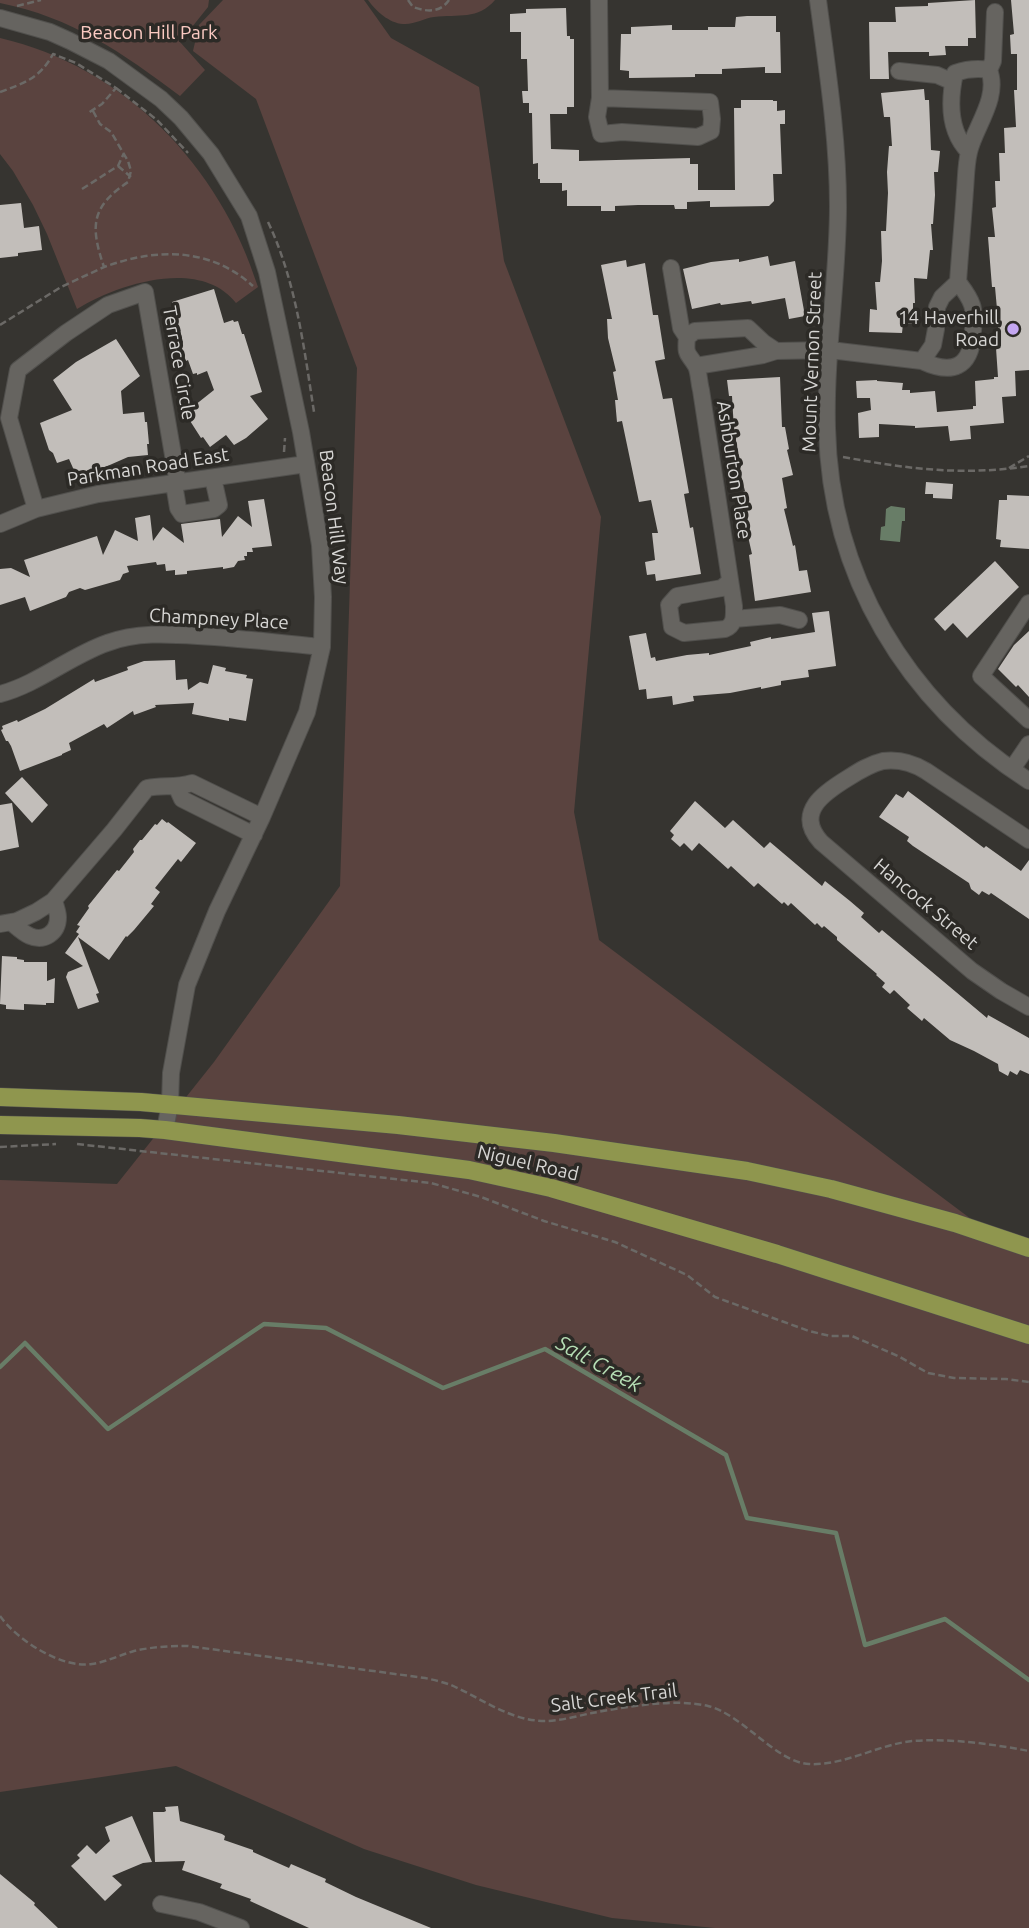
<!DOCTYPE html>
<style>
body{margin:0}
canvas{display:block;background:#363430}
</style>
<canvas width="1029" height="1928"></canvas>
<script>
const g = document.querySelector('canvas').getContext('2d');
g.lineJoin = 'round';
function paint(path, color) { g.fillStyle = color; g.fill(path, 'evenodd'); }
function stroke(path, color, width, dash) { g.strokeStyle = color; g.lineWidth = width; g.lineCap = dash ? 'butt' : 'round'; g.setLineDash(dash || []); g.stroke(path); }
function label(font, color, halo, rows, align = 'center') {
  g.font = font + ' Ubuntu,sans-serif'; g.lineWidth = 7; g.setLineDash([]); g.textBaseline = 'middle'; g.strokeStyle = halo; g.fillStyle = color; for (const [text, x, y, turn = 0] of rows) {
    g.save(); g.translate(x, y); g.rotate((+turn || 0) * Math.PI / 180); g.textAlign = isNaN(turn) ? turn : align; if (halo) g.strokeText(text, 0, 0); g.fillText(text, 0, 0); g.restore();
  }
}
const green = new Path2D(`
 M0,0H209L208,7L180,42L205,70L180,96C123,53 71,17 0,3Z
 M223,0H364L391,38L479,87L504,261L601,517L574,812L599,940L995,1237L1029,1250V1928H715L612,1918L476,1885L364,1849L176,1766L0,1792V1180L117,1184L214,1062L340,886L357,368L256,99L193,51L199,25Z
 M368,0H495C478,20 458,14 434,17C424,18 414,25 403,24C389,23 376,11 368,0Z
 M0,38C125,67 220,166 258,287L236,303C200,257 118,284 77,309L47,234L33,205L13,171L0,154Z`);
const water = new Path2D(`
 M891,506L905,508V521H902L900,542L880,540L881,527L885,526L886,509Z`);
const stream = new Path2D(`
 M0,1367L25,1343L108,1429L264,1324L326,1328L443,1388L545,1349L726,1455L747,1518L836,1533L865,1645L945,1619L1029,1680`);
const building = new Path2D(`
 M975,0L976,38H968V46H945L946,55L929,56V52H888L889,79H870L869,22H896L895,7L928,6V3Z
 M1011,0H1029V370L1015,371L1016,396L1002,397L1004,423L970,426L971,439L950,441L948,426L915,428V426L879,424V437L859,438L858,413L871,410L870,398H857L856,381L877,380V381L903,383L902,390H910V393L935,391L937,412L973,409V406H976L975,381L994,379V377H998L996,348H998V320L995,287H992L988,237H995L992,208L996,207L995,181H1000L999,153H1005L1004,128L1016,127L1014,90H1017V54H1011L1010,35L1014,34Z
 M566,8L567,36H570V39H574V107H567V114H550L551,149L579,150V161L690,158V164H698V190H735L734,108H741V100H773V101H777V111L785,110V124H780L782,174H773L774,201L769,206L710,207V201L687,202V209H675L674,205H638L615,206V211H601V206H567V190L562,191V183H540V179H538V163L533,164L532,113H529V103H523L522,91H528L527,59H521V32H510V14L526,13V9Z
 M747,16H776V32H780L781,73H765V67L722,69V74H695V77L629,78V71L620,70L621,34H631V27L672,25V30H708V27H735L736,17Z
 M924,89L925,100H929L931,150L940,151L938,172H934L935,195L933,224H931L933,250H930L927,279L914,278L915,303H913V324H903L902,333L869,332L870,309L877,310L875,282H880L882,261L881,231H886L888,193L887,172L889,146H892L890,117H884L881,93Z
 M21,203L24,228L39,226L42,250L18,253V256L0,258V205Z
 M768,256L770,266L795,261L805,316L789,319L785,298L752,304L751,301L721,305L720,303L692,309L683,269L711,262L739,259V262Z
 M626,260L627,267L645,263L653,315H658L665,359L655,361L663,399L672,398L689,493L684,494L690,528L693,527L701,574L656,581L655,574L647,575L645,562L655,560L652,533H658L651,500L639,502L622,421L617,422L615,400H618L613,372L616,371L608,338L607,319H612L601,265Z
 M214,289L224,323L233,320L234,322L238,321L242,334H244L262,392L250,396L268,419L246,438L234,445L226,435L210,447L203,437L201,438L185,413L214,390L207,371L197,375V373L193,374L188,360L186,361L181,347L183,342L172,302Z
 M116,339L140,376L121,391L123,414L144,412L145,422H147L149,444H147L148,455L128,457L87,475L77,477L69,459L57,463L53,453L49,450L40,423L72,410L53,380L76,362Z
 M780,377L782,427H785L789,449L787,450L793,475L782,478L787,508L784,509L793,546L795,545L799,571L807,570L811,592L755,601L749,555L752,554L745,523H748L743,492L745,491L739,468L741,467L734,430L732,396H729L727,380Z
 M926,482L953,484L952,499L933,498V494H925Z
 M1007,495L1029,496V549L1000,547L1001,540L996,539L999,500H1007Z
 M264,499L272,546L252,548L253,552H247V556H244L245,560L238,561L234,567L223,569V567L187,571V574L175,575V570L166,571L165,564L157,565L156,562L127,566L129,572L123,574L120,580L85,590L80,588L69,592L66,597L30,611L25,597L0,605V569L11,568L30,577L24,560L97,536L103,555L115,530L138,541L135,518L150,515L153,541L163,527L184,543L181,524L220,519L222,537L238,516L252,527L248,501Z
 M995,561L1019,587L967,638L953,623L945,631L934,619Z
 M829,611L836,666L808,670L809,677L781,681V685L761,689V687L730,693L693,696L694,701L673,705L672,696L647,699L646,689L639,690L629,636L646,633L651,658L655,657L656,661L687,655L709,653V655L751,646L750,642L771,637V639L815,632L812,613Z
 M1029,631V697L1018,685L1016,687L998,669L1014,645Z
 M175,660L176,680L187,679L188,690L200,682L208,684L213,665L226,668L225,671L247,675L246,678L253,679L246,721L229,718V721L192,714L194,703L155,705L156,707L134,715L133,711L107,728L104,724L69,743L71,750L62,754V755L20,771L11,746L8,741H6L1,730L3,729L2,726L17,720L18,722L45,709L94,679L95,682L128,670L127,667L144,661Z
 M22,777L48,805L32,823L5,793Z
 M908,791L984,848L986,846L1021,871L1029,860V919L991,893L989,895L982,891L979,895L971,889L969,883L913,846L907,841L909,837L879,817L896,794L903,798Z
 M695,801L725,828L733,820L764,848L770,842L822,886L825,881L850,901L864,913L861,917L879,933L882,930L987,1018L988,1015L1029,1038V1074L1020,1070L1017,1075L1010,1071L1008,1076L999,1071L998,1064L974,1051L950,1040L924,1018L922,1021L907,1008L910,1005L894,990L890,994L882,987L885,983L876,975L877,974L837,940V937L824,926L822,928L817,923L815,925L791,903L788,906L784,902L782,904L758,883L754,887L731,866L728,869L699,843L692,851L684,843L680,847L671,839L674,835L670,831Z
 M12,803L19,847L0,851V805Z
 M162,819L167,823L168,822L196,843L181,862L178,859L155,888L160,892L151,904L154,906L134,930L127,937L126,936L109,960L78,937L99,993L96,994L99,1002L78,1009L66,977L68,972L83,966L65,953L79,934L76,932L80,926L77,925L89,908L88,906L117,870L119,871L134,852L133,849L140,840H142L155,824L157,825Z
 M2,956L17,957V959L24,960V962H47V981L55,978L54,1003H46V1005L24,1004V1010L6,1009V1005L0,1004Z
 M178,1806L180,1821L222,1834L225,1836L224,1840L253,1850V1852L289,1868L291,1864L326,1879L325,1882L356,1897L431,1928H309L250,1901L251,1899L220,1888L222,1884L182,1870L185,1861L155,1862L153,1812H164L166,1811L165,1807Z
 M132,1816L152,1862L143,1863L112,1876L122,1885L105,1901L71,1866L80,1858L77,1855L87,1845L96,1854L110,1841L105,1827Z
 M0,1874L35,1903L34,1905L58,1928H0Z`);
const path = new Path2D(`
 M408,0L413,7C427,12 440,13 449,0
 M17,6L41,0
 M116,88L157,120L188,153
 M0,92C25,83 40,78 53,54L76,63L116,88L102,104L88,113
 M93,111L100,124L111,132L128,161L131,171L128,182C91,207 90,226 104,267C156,248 210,247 253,286
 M118,166L131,177
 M82,189L118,166L124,153
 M268,222C296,281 304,348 314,412
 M0,325L61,287L104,267
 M284,452L285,438
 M843,457C909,469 962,476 1029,466
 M1009,468L1029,456
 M77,1144L431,1183L481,1197L544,1221L615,1242L687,1275L715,1297L809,1331L830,1336H852L898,1356L928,1373L954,1378L1006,1379L1029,1382
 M0,1147L56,1144
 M0,1616C17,1640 62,1669 92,1664C106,1662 120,1655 134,1651C151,1647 170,1646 188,1646L425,1678C434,1680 443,1682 451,1685C481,1698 510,1721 545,1721C560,1721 577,1716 592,1713C626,1707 674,1698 708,1706C742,1714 777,1763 809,1764C844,1766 877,1745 912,1741C950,1738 992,1744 1029,1751`);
const minor = new Path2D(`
 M599,0L600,98L597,117L601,134L622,132L698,137L711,131L712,119L710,102L600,98
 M818,0C827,68 838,137 838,206C838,280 825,354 827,428C830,575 906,702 1029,781
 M0,18L50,32L70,41L109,61L161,99L181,118L211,154L249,216L267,272L301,432L320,545L323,597L322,647L307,712L262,817L217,911L187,985L171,1073L170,1104L165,1130
 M989,70L993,61L995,12
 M899,71L937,75L953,82
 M671,268L681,328L687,337
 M922,361C952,375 971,368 973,333C973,324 975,313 972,305C969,296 964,290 958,282
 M696,366L763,355L776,351L830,350L922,361L933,345L936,329L937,307L942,297L958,282C960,252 963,221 965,190C966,178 966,164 969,152C974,128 1000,98 989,70C977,68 967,69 955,73C949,100 948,131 969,152
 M174,484L178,508L182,514L214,509L219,505L213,478
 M36,509L9,418L18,370L66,333L108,305L145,292L178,484
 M0,524L36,509L98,494L306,464
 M730,581L722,588L677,596L669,605L672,627L684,633L725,629C735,625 734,616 734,606L701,390C699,383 699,372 696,366C688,352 685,357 687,337L695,331L748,328L764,343L776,351
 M1029,603L981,676L1029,720
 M734,619L780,615L799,620
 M0,694C38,684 70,656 107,643C136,632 167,634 198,636C239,638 280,643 322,647
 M1012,769L1029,744
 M177,788L182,799L254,835
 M1029,840L926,771C913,763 899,759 883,761C870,764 859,771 848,778C825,792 794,812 821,842L972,971L1001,991L1029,1007
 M11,922C17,927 23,933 30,936C44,942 58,933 58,917C58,912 55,905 54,900
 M0,924L17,921L36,912L53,901L114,830L147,788C163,785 176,788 192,783L262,817
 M161,1904L199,1912L241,1928`);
const major = new Path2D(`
 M0,1097L141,1102L398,1125L554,1143L747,1171L831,1189L955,1223L1029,1248
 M0,1125L140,1128L165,1130L469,1170L551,1188L777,1254L1029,1335`);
const markers = [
 [1013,329,7,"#c4a7f1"]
];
const parkNames = [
 ["Beacon Hill Park",149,33]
];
const poiNames = [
 ["14 Haverhill",999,318],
 ["Road",999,340]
];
const streetNames = [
 ["Mount Vernon Street",812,362,-88],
 ["Terrace Circle",179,363,80],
 ["Parkman Road East",148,467,-9],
 ["Ashburton Place",734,470,81],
 ["Beacon Hill Way",334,517,83],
 ["Champney Place",219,619,3],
 ["Hancock Street",926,904,40],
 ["Niguel Road",528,1163,13],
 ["Salt Creek Trail",614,1698,-7]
];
const waterNames = [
 ["Salt Creek",599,1364,29]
];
paint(green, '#5a433f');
paint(water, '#687d67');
stroke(stream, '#687d67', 4.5);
paint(building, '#c2beba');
stroke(minor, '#51504d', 18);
stroke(major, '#51504d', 19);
stroke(path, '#6b6966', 2.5, [7, 3.5]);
stroke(minor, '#666460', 16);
stroke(major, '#8f964e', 18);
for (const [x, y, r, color] of markers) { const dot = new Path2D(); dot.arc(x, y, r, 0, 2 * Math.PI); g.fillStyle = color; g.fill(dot); stroke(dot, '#2c2a26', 2.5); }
label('19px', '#fbcac2', '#2c2a26', parkNames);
label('19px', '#d7d6d4', '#2c2a26', poiNames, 'right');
label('19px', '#d7d6d4', '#2c2a26', streetNames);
label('italic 21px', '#b5ddb4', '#2c2a26', waterNames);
</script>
